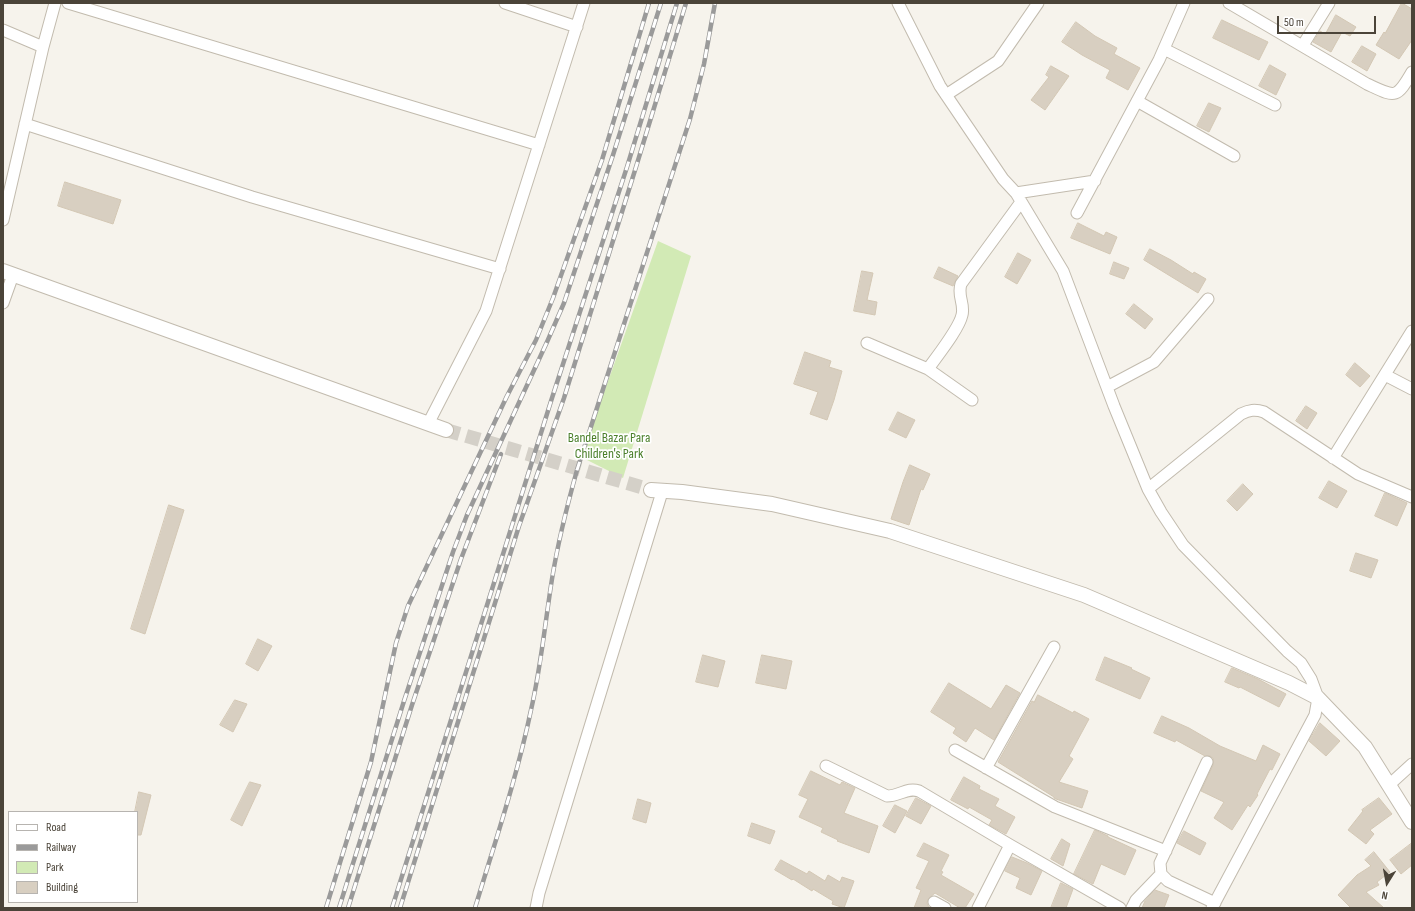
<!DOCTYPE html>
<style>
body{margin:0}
#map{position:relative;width:1415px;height:911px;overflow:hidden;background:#f6f3ec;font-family:"Sofia Sans Condensed",sans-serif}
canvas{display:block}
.frame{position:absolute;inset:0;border:4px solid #4b4439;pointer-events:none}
.legend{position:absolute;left:8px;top:811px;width:130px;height:92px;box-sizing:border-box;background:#fff;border:1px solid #b7b4b0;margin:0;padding:5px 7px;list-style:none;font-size:12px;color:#4b4439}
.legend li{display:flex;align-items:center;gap:8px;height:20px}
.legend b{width:20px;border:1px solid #b7b4b0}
.north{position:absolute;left:1367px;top:863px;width:40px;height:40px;-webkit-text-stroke:3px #fff;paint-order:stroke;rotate:191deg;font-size:11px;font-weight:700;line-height:16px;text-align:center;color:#4b4439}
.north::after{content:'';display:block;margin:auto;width:14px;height:18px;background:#4b4439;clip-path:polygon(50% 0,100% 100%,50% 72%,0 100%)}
.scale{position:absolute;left:1277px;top:16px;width:99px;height:18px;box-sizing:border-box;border:2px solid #4b4439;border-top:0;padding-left:5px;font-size:12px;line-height:14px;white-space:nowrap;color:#4b4439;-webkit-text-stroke:3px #fff;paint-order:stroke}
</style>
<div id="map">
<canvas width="1415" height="911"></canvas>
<div class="frame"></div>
<ul class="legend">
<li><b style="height:5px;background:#fff"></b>Road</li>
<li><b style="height:5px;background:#9a9a9a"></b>Railway</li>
<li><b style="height:11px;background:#d2eab5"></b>Park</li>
<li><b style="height:11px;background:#d8cfc1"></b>Building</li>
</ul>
<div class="north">N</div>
<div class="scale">50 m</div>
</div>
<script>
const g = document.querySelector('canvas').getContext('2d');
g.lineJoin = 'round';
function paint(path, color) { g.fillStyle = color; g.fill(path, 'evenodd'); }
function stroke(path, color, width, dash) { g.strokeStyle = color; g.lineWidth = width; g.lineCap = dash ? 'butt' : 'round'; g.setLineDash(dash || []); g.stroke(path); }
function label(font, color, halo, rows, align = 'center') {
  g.font = font + ' "Sofia Sans Condensed",sans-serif'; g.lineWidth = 3.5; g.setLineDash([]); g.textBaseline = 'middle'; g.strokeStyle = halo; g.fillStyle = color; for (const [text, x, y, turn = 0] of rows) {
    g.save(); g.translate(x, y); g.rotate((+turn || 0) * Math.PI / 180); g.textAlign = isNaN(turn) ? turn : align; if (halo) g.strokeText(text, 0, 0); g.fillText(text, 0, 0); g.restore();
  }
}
const green = new Path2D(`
 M658,241L691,256L623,478L581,457Z`);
const building = new Path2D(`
 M1402,3L1412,9V40L1399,59L1376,45L1384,32L1385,33Z
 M1336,15L1356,27L1350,36L1342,32L1331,52L1313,42L1320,31L1325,34Z
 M1222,20L1268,42L1259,60L1213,38Z
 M1076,22L1095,36L1117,48L1114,54L1140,68L1128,90L1106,78L1110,70L1082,55L1062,42Z
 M1362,46L1376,54L1367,71L1352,62Z
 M1270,65L1286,74L1276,95L1259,86Z
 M1051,66L1069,76L1045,110L1031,100L1049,77L1046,75Z
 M1209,103L1221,108L1209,132L1197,126Z
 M65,182L121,200L113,224L58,206Z
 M1078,223L1104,236L1106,232L1117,237L1110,254L1071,238Z
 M1150,249L1171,260L1193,274L1194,272L1206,279L1198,293L1144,260Z
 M1018,253L1031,260L1017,284L1005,277Z
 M1114,262L1129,268L1124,279L1110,274Z
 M939,267L958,276L953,286L934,278Z
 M862,271L873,273L867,300L877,302L875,315L854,311Z
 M1134,304L1153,319L1145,329L1126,314Z
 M805,352L831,361L829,367L842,371L834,400L827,420L810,414L818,392L794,384Z
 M1355,363L1370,376L1360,387L1346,375Z
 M1306,406L1317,413L1307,429L1296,421Z
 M898,412L915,420L906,438L889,430Z
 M910,465L930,474L923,490L921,489L909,525L891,519L903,482Z
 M1329,481L1347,491L1337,508L1319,498Z
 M1243,484L1253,494L1237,511L1227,501Z
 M1385,493L1407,503L1397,526L1375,516Z
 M169,505L184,510L145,634L131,629Z
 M1356,553L1378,560L1371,578L1350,571Z
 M258,639L272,646L258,671L246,664Z
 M703,655L725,661L718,687L696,682Z
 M762,655L792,661L786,689L756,683Z
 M1105,657L1132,668L1131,669L1150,678L1140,699L1096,680Z
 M1232,668L1258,679L1286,694L1279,707L1240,687L1239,688L1225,682Z
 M949,683L991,709L1006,685L1020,693L994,740L975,728L966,742L953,733L956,728L931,712Z
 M1038,695L1073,713L1074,711L1089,719L1069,756L1073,759L1059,782L1088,791L1082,808L1056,799L1054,798V797L998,762L1032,701L1034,702Z
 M235,700L247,704L233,732L220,725Z
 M1162,716L1189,728L1220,746L1256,761L1263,745L1280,754L1272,770L1270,769L1257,794L1258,795L1250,807L1248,805L1232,830L1214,818L1224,802L1201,791L1213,765V758L1210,756H1205L1176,740L1175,742L1154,733Z
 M1320,723L1340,741L1326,756L1309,741Z
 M811,771L840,785L842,782L855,788L844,813L878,826L869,853L837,841L838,840L821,832L823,828L799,817L808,799L799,795Z
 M964,777L980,786L979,789L999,799L995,806L1015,817L1006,834L989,825L992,820L969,807L968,809L951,800Z
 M250,782L261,785L242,826L231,820Z
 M139,792L151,795L141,835H137V812H135Z
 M916,798L931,806L921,824L906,816Z
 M1379,798L1392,814L1370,830L1374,834L1366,844L1348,830L1363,811L1362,810Z
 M638,799L651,803L646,823L633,819Z
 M895,805L907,811L895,833L883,826Z
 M752,823L775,831L770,844L748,836Z
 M1095,830L1108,836V837L1136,850L1125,875L1101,864L1093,884L1074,874Z
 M1184,831L1206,843L1200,855L1177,843Z
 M1062,839L1070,844L1063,866L1051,859Z
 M924,843L949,855L941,871L943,872L941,875L974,894L965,908H960L935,893L928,899L927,903L929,908H914L921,890L916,888L929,861L917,856Z
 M1412,843V865L1401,874L1390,860Z
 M1374,852L1390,872L1377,882L1379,885L1366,892L1384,908H1351L1338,895L1357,875L1371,866L1365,860Z
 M1012,857L1027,863L1042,871L1031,895L1016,888L1020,878L1005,871Z
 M781,860L807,874L809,871L825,881L828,875L840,882L842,877L854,881L844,908L832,904L833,901L813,889L812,891L793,879L792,880L775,870Z
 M1061,883L1073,889L1066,908H1051Z
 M1155,890L1169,895L1164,908H1142L1145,901Z`);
const tertiaryTunnel = new Path2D(`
 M446,430L651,490`);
const minor = new Path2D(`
 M68,3L539,145
 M505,3L577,27
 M898,3L940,86L1003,179L1016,193L1063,271L1114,406L1148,489L1161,512L1183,545L1287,651L1301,663L1311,679L1318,698L1315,715L1212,908
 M1229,3L1367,84C1395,97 1396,100 1412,72
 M3,30L43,47
 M1303,45L1329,3
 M1164,49L1275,105
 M946,95L998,61L1038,3
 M1137,101L1234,156
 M25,124L252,197L500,269
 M1016,193L1095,181
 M1077,213L1159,60L1184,3
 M3,220L43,47L55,3
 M3,303L13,275
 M867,343L928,369L972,400
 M928,369C937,356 959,329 962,315C965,304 957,296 961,284L1021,202
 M1385,375L1412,389
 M1107,387L1154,362L1208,299
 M428,424L486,311L584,3
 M1333,458L1412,331
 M1148,489L1241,414C1249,410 1255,409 1264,412L1358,474L1412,497
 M955,750L1055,807L1166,851
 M1207,762L1160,863L1161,874L1168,881L1215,903
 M826,766L887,796C900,796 907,787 919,791L1010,845L1120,908
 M986,768L1054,647
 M1389,785L1412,764
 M934,902L945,908
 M536,908L539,893L662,492
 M978,908L1010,845
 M1132,908L1136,900L1161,874`);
const tertiary = new Path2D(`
 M3,271L446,430
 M651,490L682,492L772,504L890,531L1084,595L1289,683L1318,698L1365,747L1412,822`);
const rail = new Path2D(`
 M326,908L371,762L396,643L408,606L507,396L536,340L553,298L602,160L649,3
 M339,908L404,701L453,552L467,515L547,342L564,303L613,155L661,3
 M348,908L412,705L461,559L501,454
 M392,908L552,398L627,167L677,3
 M400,908L519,526L564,398L636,167L686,3
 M475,908C495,842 517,777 531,710C541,667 545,623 552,579C558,542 567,506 577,470L690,119L704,64L715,3`);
const parkNames = [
 ["Bandel Bazar Para",609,438],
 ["Children's Park",609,454]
];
paint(green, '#d2eab5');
paint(building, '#d8cfc1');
stroke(building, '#d3c7b4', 1);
stroke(tertiaryTunnel, '#d4d0c8', 14, [14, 7]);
stroke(minor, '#c2bbae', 13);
stroke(tertiary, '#c2bbae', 16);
stroke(minor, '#fff', 11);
stroke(tertiary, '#fff', 14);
stroke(rail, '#9a9a9a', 4.5);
stroke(rail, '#fff', 3, [9]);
label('14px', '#4a7f2a', '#fff', parkNames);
</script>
